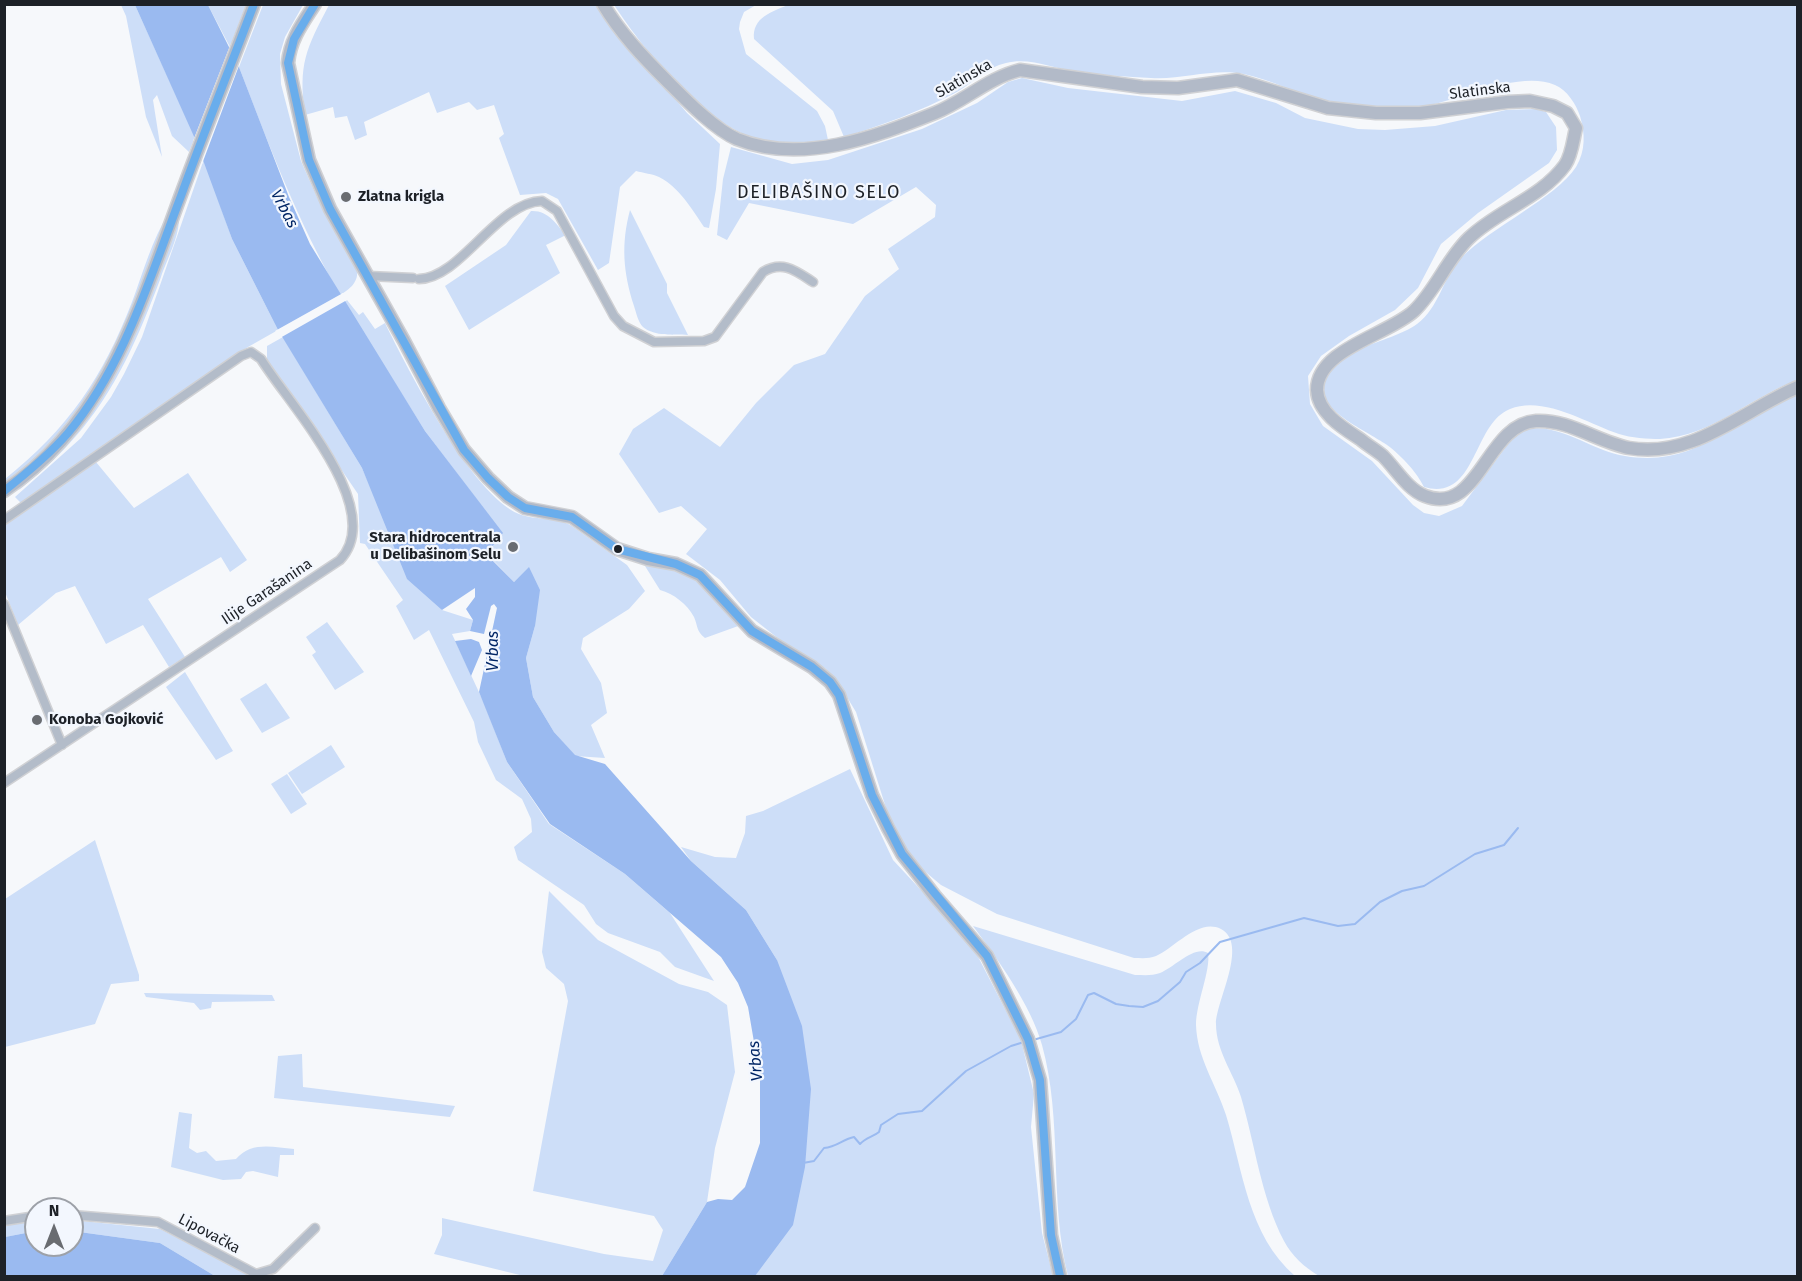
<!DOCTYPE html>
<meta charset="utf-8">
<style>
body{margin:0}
#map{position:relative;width:1802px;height:1281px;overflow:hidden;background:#f6f8fb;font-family:"Fira Sans",sans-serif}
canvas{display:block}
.frame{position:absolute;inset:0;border:6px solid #1d2127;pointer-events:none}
.north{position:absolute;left:24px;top:1197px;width:60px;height:60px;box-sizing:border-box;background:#f3f7fe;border:2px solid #9da1a8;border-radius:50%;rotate:0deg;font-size:16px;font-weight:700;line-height:24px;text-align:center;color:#1d2127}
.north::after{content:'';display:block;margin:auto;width:21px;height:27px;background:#696c71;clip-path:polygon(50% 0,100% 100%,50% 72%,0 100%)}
</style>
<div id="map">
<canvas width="1802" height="1281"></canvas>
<div class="frame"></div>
<div class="north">N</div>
</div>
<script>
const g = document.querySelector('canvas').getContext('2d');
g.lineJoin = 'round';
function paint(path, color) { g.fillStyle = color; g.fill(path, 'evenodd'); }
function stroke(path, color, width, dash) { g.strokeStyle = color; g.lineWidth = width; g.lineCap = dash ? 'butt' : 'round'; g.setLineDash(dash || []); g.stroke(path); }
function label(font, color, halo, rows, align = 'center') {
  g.font = font + ' "Fira Sans",sans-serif'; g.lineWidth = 4.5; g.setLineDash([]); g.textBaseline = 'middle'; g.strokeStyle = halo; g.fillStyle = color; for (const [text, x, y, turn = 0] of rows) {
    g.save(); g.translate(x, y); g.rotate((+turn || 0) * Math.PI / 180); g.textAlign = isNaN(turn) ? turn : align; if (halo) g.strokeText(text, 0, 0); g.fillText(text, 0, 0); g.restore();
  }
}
const green = new Path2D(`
 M790,4L1797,5V380C1751,397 1712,436 1660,439C1648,439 1631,438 1619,434C1588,424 1544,395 1510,409C1472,424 1477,502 1424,487C1417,472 1398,452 1384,443C1368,432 1319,410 1323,388C1330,346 1388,345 1417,324C1439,308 1443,277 1461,258C1491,227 1556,198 1576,167C1586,150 1585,133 1580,116C1576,104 1567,90 1555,85C1519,69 1457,102 1419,107C1389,111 1355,108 1326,101C1298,95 1273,80 1244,74C1213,68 1182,80 1151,78C1127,77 1102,75 1078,72C1054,69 1030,57 1006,63C987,67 972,84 955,93C919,112 882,125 844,137L833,111L754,39C752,17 772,12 790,4Z
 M121,5H135L195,137L189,152L172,136L157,95L153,100L162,157L146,117L126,16Z
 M208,5H246L230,47Z
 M263,5H303L285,37L280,54L281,84L301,161L317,197L357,269C359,282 350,289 340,295C298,222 269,146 239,67Z
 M329,5H596L687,113L720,144L716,189L709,228L704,227C692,209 679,187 659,177C653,174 643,173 636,171L620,187L609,263L598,270L558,199L546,193L520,195L499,138L504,134L494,105L477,110L469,102L437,113L429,92L364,122L367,135L355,140L347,116L335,118L333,107L305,115C298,64 306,49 329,5Z
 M614,5H756L744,12L740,22L739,29L746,54L817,111L825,126L828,140L820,143C803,144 786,144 769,142C709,132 646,53 614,5Z
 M1022,78L1068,88L1182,101L1235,91L1276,103L1305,118L1358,129L1385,130L1435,126L1506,110L1536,109L1546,112L1556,127L1557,150L1549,163L1478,213L1441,244L1418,288L1395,310L1349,336L1321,356L1308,376L1310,404L1323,426L1372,461L1413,505L1424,513L1439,516L1462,506L1517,432C1554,417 1588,450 1625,456C1699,469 1736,415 1797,394V1276H1319C1304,1267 1292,1256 1284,1241C1261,1197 1255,1144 1241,1097C1233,1072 1216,1051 1216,1024C1216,1001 1249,944 1221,929C1198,918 1175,948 1156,956C1149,959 1141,958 1134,958L997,914L941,885L910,859L891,824L856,712L842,689L826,669L784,643L751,617L720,580L686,554L707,529L681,506L659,513L619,454L633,429L664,408L720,447L756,403L794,365L825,354L865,296L899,269L888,249L935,217L936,205L916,187L853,224L749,203L727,240L717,235L723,179L731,147L792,164L828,160L922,129L977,103L1008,82Z
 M204,159L232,239L278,330L248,347L22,504L15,497L81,438L111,397L124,374L142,337Z
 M630,210L667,284V293L688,335C674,334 655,337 643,327C638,322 636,312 634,306C623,272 621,244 630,210Z
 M531,211C548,210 556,224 566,235L546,245L560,273L469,330L445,286L506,245Z
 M169,213C154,254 139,307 120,346C92,401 53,447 5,485V479C68,429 103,377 132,302C143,273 152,239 169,213Z
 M179,216C180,236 167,259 161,277C127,368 97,429 19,490L27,478L77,429L105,390L127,350Z
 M347,300L359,315L363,312L375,329L385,323C408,370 472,495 519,514C536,521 556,516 572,526L627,565L645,591L629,609L583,638L581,649L601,683L607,713L591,725L605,758L575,756L554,732L533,697L526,658L535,626L529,568L514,582L486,553L502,533L425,431L344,302Z
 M283,337L362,468L386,522L442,610L473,620L470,631L452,634L484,703L507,762L549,824L625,874L670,913L714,981L675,967L660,952L608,933L596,924L584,905L518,860L514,847L532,832L531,819L522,799L496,780L478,742L474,722L429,630L414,640L396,606L403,600L365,544L360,543L358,494L267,361V346Z
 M96,462L134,508L188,473L247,560L230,572L221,557L148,599L185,657L169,667L143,625L106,644L75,586L56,593L18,625L5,592V521L20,515L25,508Z
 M645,566L674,569L688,573L741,625L705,638C696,631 698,626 694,617C687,604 674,594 660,590Z
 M327,622L364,672L335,690L312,655L316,652L306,637Z
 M185,672L233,751L216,760L166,687Z
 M266,683L290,718L262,733L240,699Z
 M331,745L345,767L302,794L288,773Z
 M850,769L893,860L972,945L1021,1040L1034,1094L1031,1127L1042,1233L1053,1276H755L759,1268L777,960L746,910L691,861L681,847L715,857L736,858L745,833L746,816L763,811Z
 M287,774L307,804L291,814L271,784Z
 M95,840L139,975V981L111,984L95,1024L5,1047V899Z
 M549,891L598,940L679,984L708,992L727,1005L735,1072L715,1148L707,1202L662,1276H524L434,1254L442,1235V1218L604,1254L653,1261L663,1230L654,1216L533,1191L568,1001L564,984L546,968L542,952Z
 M973,926L1135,975C1144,975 1152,976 1160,973C1175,967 1194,945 1208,953C1211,970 1196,1003 1196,1025C1197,1058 1216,1084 1226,1115C1243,1171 1248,1235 1295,1276H1068C1049,1201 1063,1120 1042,1045C1031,1005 998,960 973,926Z
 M144,993L272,995L275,1001L212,1002L211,1008L200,1010L194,1003L146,997Z
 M302,1054L303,1087L455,1106L450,1117L274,1098L278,1056Z
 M179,1112L192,1114L189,1148L197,1153L206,1151L216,1161L236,1159C251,1141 273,1147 294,1149V1155H280L278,1177L253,1171L246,1172L241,1179L223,1180L171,1167Z
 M36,1219V1231L5,1237L4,1225Z
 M72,1220L160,1229L251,1276H215L160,1243L72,1231Z`);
const water = new Path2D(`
 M135,5H208L239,67L289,197L310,244L425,431L503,533L486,554L514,582L529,567L540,590L535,626L526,658L533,697L554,732L575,755L605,764L691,861L746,910L777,960L802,1026L811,1089L805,1167L793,1225L755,1276H662L707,1202L718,1199L732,1200L745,1187L760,1143V1077L748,1007L738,983L721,957L625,874L550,824L507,762L479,692L497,608L494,604L491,606L484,634L470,631L473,620L466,609L475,597V588L442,610L407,579L362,468L278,330L232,239L196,141Z
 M471,639L479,642L482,650L471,676L455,641Z
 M36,1231V1245H72V1231L160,1243L215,1276H5V1237Z`);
const pier = new Path2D(`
 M231,43L240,63L202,164L193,141Z
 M343,293L347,300L280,338L275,331Z`);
const stream = new Path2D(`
 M1033,1040L1061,1032L1076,1019L1088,995L1094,993L1116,1004L1129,1006L1143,1007L1158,1001L1180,982L1186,972L1200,963L1220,942L1304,918L1338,926L1355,924L1380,902L1402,891L1424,886L1475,854L1504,845L1518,828
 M803,1163L814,1161L824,1148C837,1147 843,1139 854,1137L860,1144C866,1137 873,1137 879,1132L881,1125L898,1114L922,1111L966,1071L1011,1046L1024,1042`);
const street = new Path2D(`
 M368,276L413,278
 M419,279C460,279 497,202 542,201L557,211L614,316L623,326L654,342L704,341L715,337L763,272C783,260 796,271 813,282
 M4,520L241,356L251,352L261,359C288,403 388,509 340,560L4,783
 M4,604L62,745
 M72,1215L158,1222L256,1274L273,1269L315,1228
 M4,1221L36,1216`);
const secondary = new Path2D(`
 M315,4C302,24 290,40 288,63L309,160L330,209L404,341L439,408L464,450L488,478L508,497L525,508L572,517L617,549L648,559L676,564L700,575L752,631L812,667L830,682L839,695L872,795L888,828L902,854L935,896L987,956L1028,1039L1040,1080L1051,1235L1060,1276
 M603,4C620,33 644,58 667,81C685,99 714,129 737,139C801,165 875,137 935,113C965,101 988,78 1020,70L1142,87L1178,88L1237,80L1328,108L1376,113H1420L1507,102L1530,101L1553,106L1567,113L1576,128C1573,140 1572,155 1565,165C1541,198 1498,210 1469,238C1447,259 1436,290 1414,311C1388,335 1317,349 1317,390C1318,413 1343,428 1360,439C1367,445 1376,450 1383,456C1396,469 1407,489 1425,496C1479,517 1486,424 1536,421C1568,419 1598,442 1629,448C1693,459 1742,411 1798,387
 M4,491C106,423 139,309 179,200C203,135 229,70 254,4`);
const bus1 = new Path2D(`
 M315,4L294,39L288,63L309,160L330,209L464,450L488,478L508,497L525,508L572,517L617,549L676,564L700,575L752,631L812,667L830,682L839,695L872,795L902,854L987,956L1028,1039L1040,1080L1051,1235L1060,1276
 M4,491C27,473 49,455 68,433C125,365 150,277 181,196C204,132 230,68 254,4`);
const markers = [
 [346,197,6,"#696c71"],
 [513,547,6,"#696c71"],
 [618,549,5,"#1d2127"],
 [37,720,6,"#696c71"]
];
const streetNames = [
 ["Slatinska",964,79,-30],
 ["Slatinska",1480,91,-7],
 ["Ilije Garašanina",267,592,-34],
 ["Lipovačka",209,1234,28]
];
const poiNames = [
 ["Zlatna krigla",358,197],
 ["Stara hidrocentrala",501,538,"right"],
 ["u Delibašinom Selu",501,555,"right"],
 ["Konoba Gojković",49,720]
];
const waterNames = [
 ["Vrbas",284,209,62],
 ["Vrbas",494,651,-90],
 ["Vrbas",756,1061,-95]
];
const quarterNames = [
 ["DELIBAŠINO SELO",819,193]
];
paint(green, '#cddef8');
paint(water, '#9abaf0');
paint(pier, '#f6f8fb');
stroke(stream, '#9abaf0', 2);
stroke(street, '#d0d1d4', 11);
stroke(secondary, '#d0d1d4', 15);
stroke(street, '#b3bcc9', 8);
stroke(secondary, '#b2bac8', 12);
stroke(bus1, '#69adec', 8);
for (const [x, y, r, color] of markers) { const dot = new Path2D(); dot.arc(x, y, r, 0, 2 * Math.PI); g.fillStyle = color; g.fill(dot); stroke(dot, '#f3f7fe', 2); }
label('15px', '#1d2127', '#f3f7fe', streetNames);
label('bold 15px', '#1d2127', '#f3f7fe', poiNames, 'left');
label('italic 16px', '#002565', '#f3f7fe', waterNames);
g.letterSpacing = '1.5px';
label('18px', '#1d2127', '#f3f7fe', quarterNames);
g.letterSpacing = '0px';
</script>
